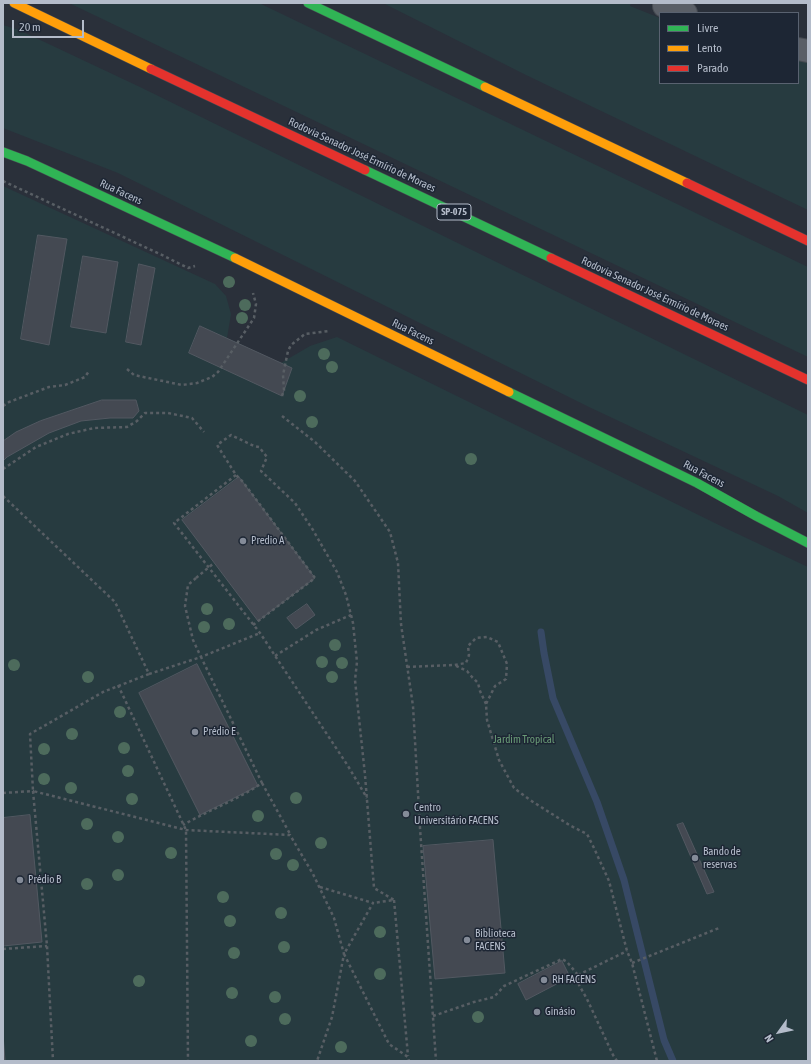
<!DOCTYPE html>
<meta charset="utf-8">
<style>
body{margin:0}
#map{position:relative;width:811px;height:1064px;overflow:hidden;background:#2a303a;font-family:"Asap Condensed",sans-serif}
canvas{display:block}
.frame{position:absolute;inset:0;border:4px solid #b4bcca;pointer-events:none}
.legend{position:absolute;left:659px;top:12px;width:140px;height:72px;box-sizing:border-box;background:#1d2634;border:1px solid #596270;margin:0;padding:5px 7px;list-style:none;font-size:12px;color:#b4bcca}
.legend li{display:flex;align-items:center;gap:8px;height:20px}
.legend b{width:20px;border:1px solid #596270}
.north{position:absolute;left:759px;top:1012px;width:40px;height:40px;-webkit-text-stroke:3px #1d2634;paint-order:stroke;rotate:237deg;font-size:11px;font-weight:700;line-height:16px;text-align:center;color:#b4bcca}
.north::after{content:'';display:block;margin:auto;width:14px;height:18px;background:#b4bcca;clip-path:polygon(50% 0,100% 100%,50% 72%,0 100%)}
.scale{position:absolute;left:12px;top:20px;width:72px;height:18px;box-sizing:border-box;border:2px solid #b4bcca;border-top:0;padding-left:5px;font-size:12px;line-height:14px;white-space:nowrap;color:#b4bcca;-webkit-text-stroke:3px #1d2634;paint-order:stroke}
</style>
<div id="map">
<canvas width="811" height="1064"></canvas>
<div class="frame"></div>
<ul class="legend">
<li><b style="height:5px;background:#30b455"></b>Livre</li>
<li><b style="height:5px;background:#ff9f0a"></b>Lento</li>
<li><b style="height:5px;background:#e5322d"></b>Parado</li>
</ul>
<div class="north">N</div>
<div class="scale">20 m</div>
</div>
<script>
const g = document.querySelector('canvas').getContext('2d');
g.lineJoin = 'round';
function paint(path, color) { g.fillStyle = color; g.fill(path, 'evenodd'); }
function stroke(path, color, width, dash) { g.strokeStyle = color; g.lineWidth = width; g.lineCap = dash ? 'butt' : 'round'; g.setLineDash(dash || []); g.stroke(path); }
function label(font, color, halo, rows, align = 'center') {
  g.font = font + ' "Asap Condensed",sans-serif'; g.lineWidth = 3; g.setLineDash([]); g.textBaseline = 'middle'; g.strokeStyle = halo; g.fillStyle = color; for (const [text, x, y, turn = 0] of rows) {
    g.save(); g.translate(x, y); g.rotate((+turn || 0) * Math.PI / 180); g.textAlign = isNaN(turn) ? turn : align; if (halo) g.strokeText(text, 0, 0); g.fillText(text, 0, 0); g.restore();
  }
}
const green = new Path2D(`
 M69,3H259L808,267V357Z
 M383,3H631L630,6L660,18V83H798V54L808,56V210L526,75Z
 M3,25L19,30L140,87L808,415V513L778,496L589,407L118,173L3,128Z
 M3,186L215,284L226,296L231,314L227,338L281,363L310,346L337,337L723,527L808,567V1061H3Z`);
const stream = new Path2D(`
 M541,632L544,653L553,698L597,802L624,880L664,1040L673,1061`);
const building = new Path2D(`
 M38,235L67,239L49,345L21,339Z
 M83,256L118,262L106,333L71,327Z
 M139,264L155,268L141,345L126,342Z
 M200,326L292,368L282,396L189,353Z
 M102,400H136L139,411L133,418H110L81,421L49,433L7,457L3,461V441L16,432L40,421Z
 M239,477L315,578L258,621L182,520Z
 M307,604L315,615L296,629L287,618Z
 M197,664L258,786L200,815L139,693Z
 M30,815L42,942L3,946V818Z
 M683,823L714,892L707,894L677,825Z
 M493,840L505,973L435,979L423,846Z
 M562,961L570,977L526,1000L518,984Z
 M3,1034L5,1061H3Z`);
const path = new Path2D(`
 M3,181L164,256L188,268L195,266
 M127,369L134,375L182,385L197,383L212,377L218,372L254,318L256,304L253,293
 M282,396L284,390L283,375L288,351L291,345L305,334L329,331
 M3,406L9,402L49,387L65,385L85,377L89,371
 M282,416L315,442L355,481L390,532L398,563L401,624L413,706L420,828L436,1061
 M3,469L36,447L68,434L94,428L127,427L137,421L145,413H168L192,418L204,432
 M236,475L174,523L260,633L348,766L367,798
 M3,496L115,602L149,674L103,692L30,734L33,791L186,830L290,835L313,874L334,918L344,954L332,1017L317,1061
 M196,578L188,585L185,606L193,640L201,657L260,633
 M253,625L315,578L243,482L236,475L217,445L231,435L254,446L259,447L267,457L261,471L295,503L313,530L337,572L346,595L353,623L357,662L355,680L365,775L374,888L394,900L373,903
 M275,656L316,630L351,615
 M407,667L454,665
 M149,674L201,657L262,783C237,800 209,810 183,825
 M118,685L186,830L188,1061
 M486,704L480,691L478,683L472,677L467,671L454,665L466,663L469,655L468,646L476,638L487,637L498,642L507,664L506,679L495,686L486,704L487,720L499,760L514,788L530,800L571,826L587,834L594,848L609,881L627,951L632,963L657,1061
 M262,783L290,834
 M3,793L33,791L47,946L53,1061
 M320,887L373,903L344,954L389,1044L408,1057L409,1061
 M394,900L408,1056
 M3,949L47,946
 M632,963L719,928
 M578,975L627,951
 M433,1016L474,1002L494,997L504,986L562,959L567,962L578,975L579,985L587,999L613,1055L617,1061`);
const street = new Path2D(`
 M664,6L686,13
 M798,49L808,51`);
const fast = new Path2D(`
 M308,3L485,87
 M3,152L27,161L235,258
 M365,170L551,258
 M509,392L697,483L756,516L808,543`);
const slow = new Path2D(`
 M14,3L151,69
 M485,87L687,183
 M235,258L509,392`);
const jam = new Path2D(`
 M151,69L365,170
 M687,183L808,241
 M551,258L808,380`);
const pathBridge = new Path2D(`
 M196,578L214,563`);
const trees = [
 [229,282],
 [245,305],
 [242,318],
 [324,354],
 [332,367],
 [300,396],
 [312,422],
 [471,459],
 [207,609],
 [229,624],
 [204,627],
 [335,645],
 [322,662],
 [342,663],
 [14,665],
 [88,677],
 [332,677],
 [120,712],
 [72,734],
 [124,748],
 [44,749],
 [128,771],
 [44,779],
 [71,788],
 [296,798],
 [132,799],
 [258,816],
 [87,824],
 [118,837],
 [321,843],
 [171,853],
 [276,854],
 [293,865],
 [118,875],
 [87,884],
 [223,897],
 [281,913],
 [230,921],
 [380,932],
 [284,947],
 [234,953],
 [380,974],
 [139,981],
 [232,993],
 [275,997],
 [478,1017],
 [285,1019],
 [251,1041],
 [341,1047]
];
const markers = [
 [243,541,4,"#848b98"],
 [195,732,4,"#848b98"],
 [406,814,4,"#848b98"],
 [695,858,4,"#848b98"],
 [20,880,4,"#848b98"],
 [467,940,4,"#848b98"],
 [544,980,4,"#848b98"],
 [537,1012,4,"#848b98"]
];
const shields = [
 [454,212,34]
];
const shieldNames = [
 ["SP-075",454,212]
];
const streetNames = [
 ["Rodovia Senador José Ermírio de Moraes",362,155,25],
 ["Rua Facens",121,192,25],
 ["Rodovia Senador José Ermírio de Moraes",655,294,25],
 ["Rua Facens",413,332,26],
 ["Rua Facens",704,474,28]
];
const poiNames = [
 ["Predio A",251,541],
 ["Prédio E",203,732],
 ["Centro",414,808],
 ["Universitário FACENS",414,821],
 ["Bando de",703,852],
 ["reservas",703,865],
 ["Prédio B",28,880],
 ["Biblioteca",475,934],
 ["FACENS",475,947],
 ["RH FACENS",552,980],
 ["Ginásio",545,1012]
];
const parkNames = [
 ["Jardim Tropical",524,740]
];
paint(green, '#273b40');
stroke(stream, '#374965', 7);
paint(building, '#444952');
stroke(building, '#525861', 1);
stroke(street, '#464b52', 24);
stroke(fast, '#464b52', 10);
stroke(slow, '#464b52', 10);
stroke(jam, '#464b52', 10);
stroke(path, '#585e64', 2.5, [3, 3]);
stroke(street, '#5a5f67', 22);
stroke(fast, '#30b455', 9);
stroke(slow, '#ff9f0a', 9);
stroke(jam, '#e5322d', 9);
stroke(pathBridge, '#585e64', 2.5, [3, 3]);
g.fillStyle = '#4d6b5c';
for (const [x, y] of trees) { g.beginPath(); g.arc(x, y, 6, 0, 2 * Math.PI); g.fill(); }
for (const [x, y, r, color] of markers) { const dot = new Path2D(); dot.arc(x, y, r, 0, 2 * Math.PI); g.fillStyle = color; g.fill(dot); stroke(dot, '#1d2634', 1.5); }
for (const [x, y, w] of shields) { const box = new Path2D(); box.roundRect(x - w / 2, y - 8, w, 16, 3); g.fillStyle = '#1d2634'; g.fill(box); stroke(box, '#b4bcca', 1); }
label('bold 10px', '#b4bcca', null, shieldNames);
label('11px', '#b4bcca', '#1d2634', streetNames);
label('11px', '#b4bcca', '#1d2634', poiNames, 'left');
label('11px', '#6a9c77', '#1d2634', parkNames);
</script>
